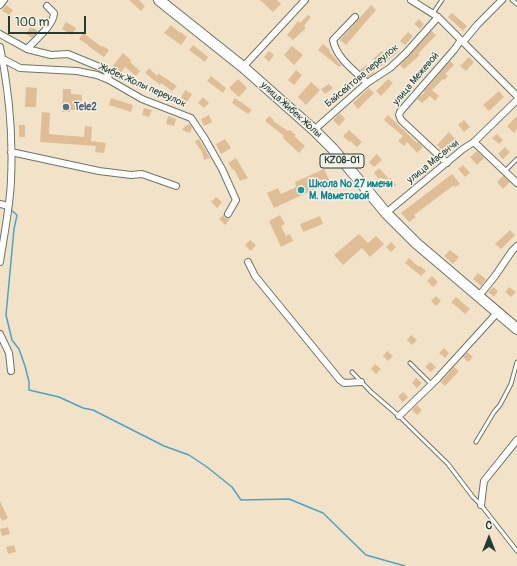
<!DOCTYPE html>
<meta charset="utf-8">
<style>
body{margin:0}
#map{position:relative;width:517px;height:566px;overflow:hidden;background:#f2e3c8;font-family:Pangolin,sans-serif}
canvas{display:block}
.north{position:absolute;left:469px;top:518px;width:40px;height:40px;-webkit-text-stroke:3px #f7f3e8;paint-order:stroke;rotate:0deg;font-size:11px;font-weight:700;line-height:16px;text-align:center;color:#1f3d34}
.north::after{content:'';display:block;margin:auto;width:14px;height:18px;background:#1f3d34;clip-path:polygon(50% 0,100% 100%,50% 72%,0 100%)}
.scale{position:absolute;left:8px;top:16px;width:78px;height:18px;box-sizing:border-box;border:2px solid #1f3d34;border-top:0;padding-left:5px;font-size:12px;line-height:14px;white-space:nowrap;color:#1f3d34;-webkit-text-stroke:3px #f7f3e8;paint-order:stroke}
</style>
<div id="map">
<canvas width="517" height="566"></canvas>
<div class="north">С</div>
<div class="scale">100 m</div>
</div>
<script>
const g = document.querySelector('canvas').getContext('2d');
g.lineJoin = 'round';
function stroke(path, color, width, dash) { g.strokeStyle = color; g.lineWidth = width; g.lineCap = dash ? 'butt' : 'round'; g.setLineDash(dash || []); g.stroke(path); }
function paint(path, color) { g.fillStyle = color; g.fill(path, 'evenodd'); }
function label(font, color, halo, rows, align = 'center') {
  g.font = font + ' Pangolin,sans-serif'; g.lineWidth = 3; g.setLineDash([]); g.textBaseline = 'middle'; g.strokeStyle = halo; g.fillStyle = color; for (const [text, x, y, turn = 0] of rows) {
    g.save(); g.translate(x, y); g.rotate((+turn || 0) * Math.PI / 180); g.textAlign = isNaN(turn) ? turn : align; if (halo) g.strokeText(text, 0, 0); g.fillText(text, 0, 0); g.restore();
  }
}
const stream = new Path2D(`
 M10,209L17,215L14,229L6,315L12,340L19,349L25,366L29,382V390L59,397L83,408L93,410L164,446L189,455L207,467L232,487L241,500L289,499L323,513L366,555L405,566`);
const building = new Path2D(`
 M129,0H139L145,6L141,11Z
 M260,0H277L281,4L273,12Z
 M6,5L13,10L9,15L2,11Z
 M371,5L376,10L346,45L340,40Z
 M452,13L467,26L463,31L448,17Z
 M308,15L311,17L304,26L306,28L293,40L287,35L298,21L300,23Z
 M23,17L32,23L29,27L20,21Z
 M419,19L424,24L420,29L414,24Z
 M66,22L76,28L72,35L62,29Z
 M171,25L180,33L181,32L187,37L181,45L164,33Z
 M31,26L38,31L32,38L26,34Z
 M431,31L436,35L418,54L420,55L404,69L400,65Z
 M408,32L413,36L405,45L400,41Z
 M83,33L102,47L103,46L109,50L104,57L95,51L88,46V45L79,39Z
 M323,44L330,50L329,51L341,65L339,67L318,50Z
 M193,45L208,57L205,62L189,50Z
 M292,46L303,55L294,65L284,55Z
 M393,46L399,51L380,67L373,59L382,51L386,55Z
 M269,51L274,55L269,62L264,57Z
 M123,53L131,60L130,62L140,71L136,76L125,67L120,74L112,67Z
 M469,57L474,62L466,71L460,66Z
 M450,61L454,65L445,74L448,76L444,80L443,79L432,90L439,96L435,101L430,96L422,103L417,99L425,92L424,91Z
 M366,65L374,73L368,77L360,70Z
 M149,68L157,76L158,73L177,86L172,91L161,83L160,85L145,73Z
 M296,70L302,75L294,85L288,80Z
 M211,76L226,88L223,93L207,81Z
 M238,79L247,88L239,97L229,88Z
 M388,79L393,83L381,96L376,91Z
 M311,82L320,90L306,105L298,97Z
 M329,84L333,88L325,94L321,89Z
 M26,87L37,88L36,107H25Z
 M369,88L374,93L358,109L353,103Z
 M63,89H71V94L82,95L81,110H70V112H62Z
 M185,90L192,94L187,102L181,98Z
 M499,91L504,97L489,111L483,105Z
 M203,97L209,103L204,108L198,103Z
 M111,98L133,105L131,112L109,105Z
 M235,98L252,110L248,114L232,103Z
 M144,108L152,110L149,117L142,115Z
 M42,112L50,113L49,134L84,137L85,126L92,127L91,141L106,143L104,153L95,152L96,146L40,142Z
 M340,113L345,119L339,126L333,120Z
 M209,115L212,122L204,126L201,119Z
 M388,115L417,143L418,142L423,147L417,153L407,142L404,146L398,141L403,136L384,120Z
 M168,116L176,119L174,126L166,124Z
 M269,116L274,120L273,121L288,131L290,130L296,135L294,136L305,146L299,153L283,138L284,136L265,121Z
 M517,116V129L514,133L507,126Z
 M464,120L470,127L464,132L458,125Z
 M189,124L192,127L190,133L182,130L184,127Z
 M19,125H25V137H19Z
 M349,130L362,142L357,147L350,141L349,142L343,136Z
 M449,132L456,140L443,151L437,145Z
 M497,134L503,140L499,144L492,138Z
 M199,139L210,158L204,160L202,152L195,142Z
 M225,139L231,148L221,154L216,144Z
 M505,147L510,152L503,159L498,154Z
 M477,151L484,158L477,165L470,157Z
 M377,154L382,160L374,167L369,162Z
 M236,158L248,178L240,181L234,169L233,170L228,163Z
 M463,165L470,173L465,177L458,169Z
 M379,168L389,179L391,178L396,185L391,189L381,177L379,179L374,173Z
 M324,169L330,182L274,208L267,193L278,188L281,194L296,187L295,182Z
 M452,174L460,184L455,187L454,185L414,215L416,217L409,222L401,213Z
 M503,176L510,182L503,189L497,182Z
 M216,197L222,202L217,208L211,202Z
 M224,214L225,218L230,219L225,225L219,219Z
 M280,215L285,224L281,226L286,236L290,234L293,241L281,247L269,221Z
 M320,216L323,224L303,232L300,224Z
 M510,230L515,235L501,249L495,244Z
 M359,234L368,243L376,236L384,244L370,257L362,248L343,265L334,255Z
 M250,240L256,245L251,251L245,245Z
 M391,242L396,247L391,252L386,247Z
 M450,250L459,257L453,264L444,256Z
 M409,258L419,267L420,266L426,271L421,276L405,263Z
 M478,273L486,279L481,286L473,279Z
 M432,276L438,282L433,287L427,281Z
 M493,287L498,291L494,297L488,292Z
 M509,287L516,292L511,297L505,292Z
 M436,296L441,301L436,306L431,301Z
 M456,297L470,309L465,314L451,302Z
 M411,335L417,340L412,345L407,340Z
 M444,348L449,353L445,358L439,353Z
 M387,351L393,356L388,361L383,356Z
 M467,352L473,357L468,362L463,357Z
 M430,362L436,367L431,372L425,367Z
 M375,364L381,369L376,374L371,369Z
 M454,367L459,371L445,386L441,382Z
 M416,378L422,383L417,388L412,383Z
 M403,392L408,397L403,402L398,397Z
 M417,405L422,410L417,415L412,410Z
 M0,501L8,518L2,521L0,516Z
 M8,527L10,534L2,536L0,529Z
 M14,545L16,552L8,554L6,547Z`);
const service = new Path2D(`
 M512,0L517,4
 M433,13L442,0
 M505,171L517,159
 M410,363L431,384
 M352,372L371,392L399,416L448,464L473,497L481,505L517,551
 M476,442L494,412L500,405L511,384L517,362`);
const minor = new Path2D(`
 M411,0L438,17L517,96
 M0,5L4,0
 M355,17L333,40C336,58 355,71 367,83
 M0,34L27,49L51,55L68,54L102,68L107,72L109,80
 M463,42L478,24L502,0
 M0,47C9,90 13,136 11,180C10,207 4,235 0,262
 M27,49C35,40 54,25 54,13L47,6
 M3,59L20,68L77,71L97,75L109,80L142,99L191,118L205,139L222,169L236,200L228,214
 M243,67L305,0
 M314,130L367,83L390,68L406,53L438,17
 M474,142L517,183
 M11,152L99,171L131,175L142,174L176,186
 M447,163L401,120L399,115L400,112L454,50L461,40
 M0,204L8,206
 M386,213L463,149L474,142L517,100
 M248,262L255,276L340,380L344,383L361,382
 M478,297L495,276L512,251L517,246
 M0,334L9,353L11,371
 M399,416L437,379L497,313
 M481,505L484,481L517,440`);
const primary = new Path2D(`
 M159,0L243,67L314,130L333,149L386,213L416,243L517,329`);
const markers = [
 [66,107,4,"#5c6f8a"],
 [301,190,4,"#0f9aa8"]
];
const shields = [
 [342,161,44]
];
const shieldNames = [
 ["KZ08-01",342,161]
];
const streetNames = [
 ["Байсейтова переулок",362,76,-40],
 ["улица Межевой",416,79,-50],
 ["Жибек Жолы переулок",143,86,24],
 ["улица Жибек Жолы",291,110,42],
 ["улица Масанчи",433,162,-39]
];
const serviceNames = [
 ["Tele2",74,107]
];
const cultureNames = [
 ["Школа № 27 имени",309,184],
 ["М. Маметовой",309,196]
];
stroke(stream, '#49a5c7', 1.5);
paint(building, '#dfbe95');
stroke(service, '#697768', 5);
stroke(minor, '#697768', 8);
stroke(primary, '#697768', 12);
stroke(service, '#fff', 3);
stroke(minor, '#fff', 6);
stroke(primary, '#fff', 10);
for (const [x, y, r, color] of markers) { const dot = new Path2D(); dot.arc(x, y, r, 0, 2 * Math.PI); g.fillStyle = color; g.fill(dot); stroke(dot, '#f7f3e8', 1.5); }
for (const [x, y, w] of shields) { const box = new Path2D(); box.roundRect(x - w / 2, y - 7, w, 14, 3); g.fillStyle = '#f7f3e8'; g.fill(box); stroke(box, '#1f3d34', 1); }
label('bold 9px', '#1f3d34', null, shieldNames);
label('10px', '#1f3d34', '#f7f3e8', streetNames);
label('bold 10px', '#4e5e75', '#f7f3e8', serviceNames, 'left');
label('bold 10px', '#0d838f', '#f7f3e8', cultureNames, 'left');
</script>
